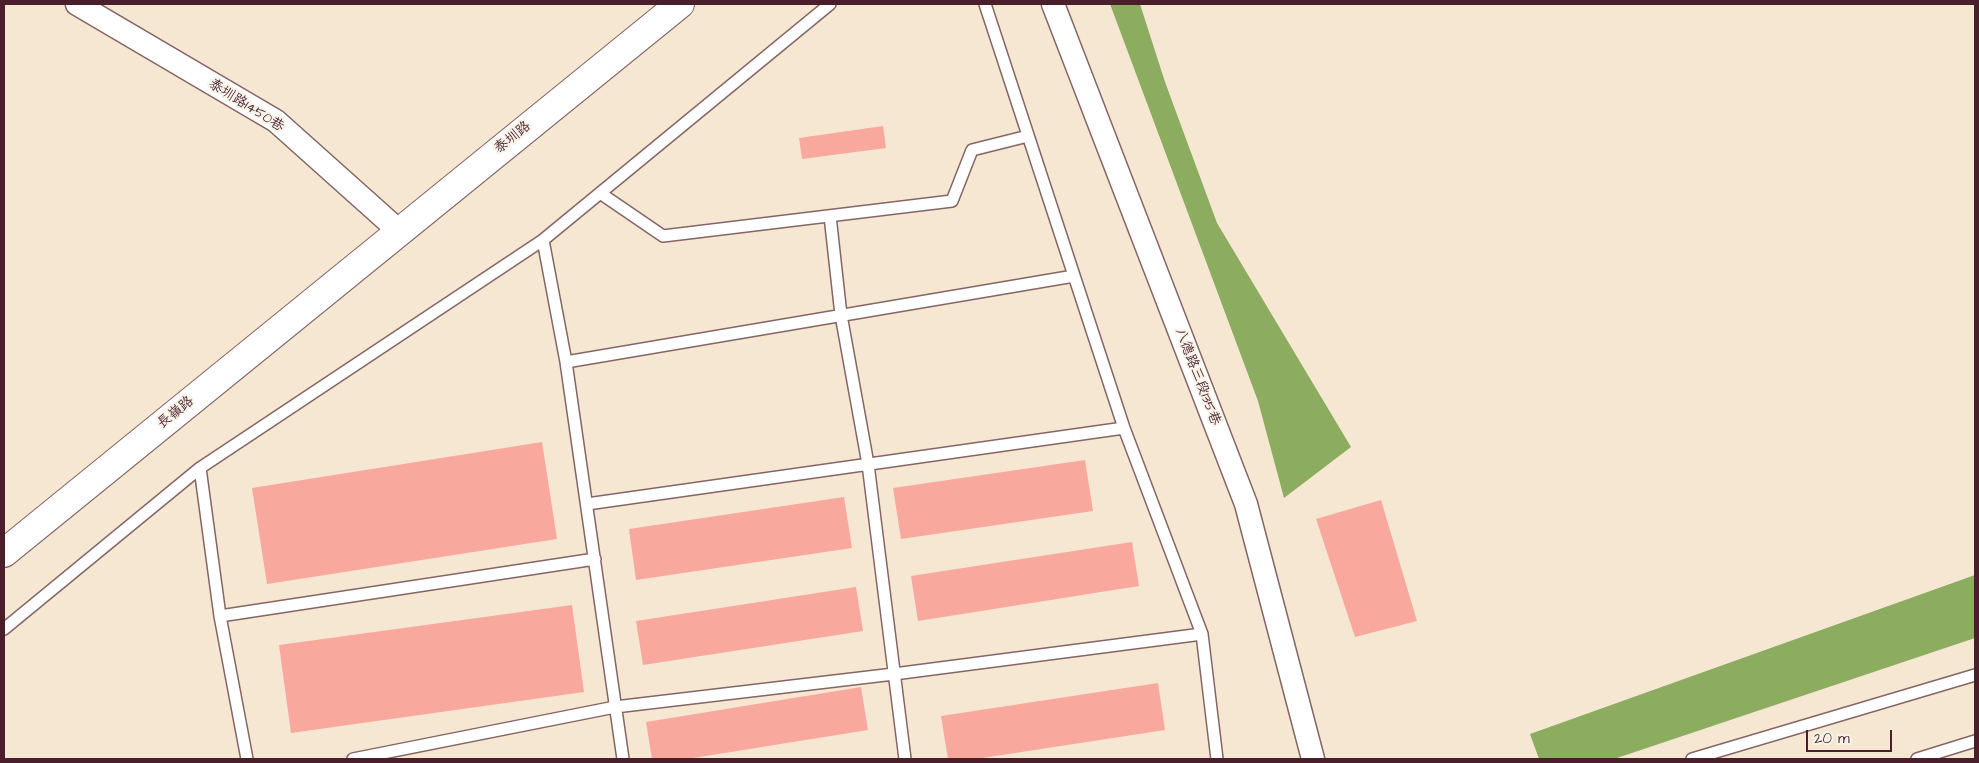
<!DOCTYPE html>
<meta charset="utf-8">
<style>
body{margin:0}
#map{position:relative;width:1979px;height:763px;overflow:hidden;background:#f5e7d2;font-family:"Architects Daughter",sans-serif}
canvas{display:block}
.frame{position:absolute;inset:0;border:5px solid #4a1f2b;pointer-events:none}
.scale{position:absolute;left:1806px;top:730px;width:86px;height:22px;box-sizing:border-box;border:2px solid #4a1f2b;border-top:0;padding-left:6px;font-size:15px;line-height:18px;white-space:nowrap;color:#4a1f2b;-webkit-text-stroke:4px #f7f3e8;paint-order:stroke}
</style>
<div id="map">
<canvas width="1979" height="763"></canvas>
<div class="frame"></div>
<div class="scale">20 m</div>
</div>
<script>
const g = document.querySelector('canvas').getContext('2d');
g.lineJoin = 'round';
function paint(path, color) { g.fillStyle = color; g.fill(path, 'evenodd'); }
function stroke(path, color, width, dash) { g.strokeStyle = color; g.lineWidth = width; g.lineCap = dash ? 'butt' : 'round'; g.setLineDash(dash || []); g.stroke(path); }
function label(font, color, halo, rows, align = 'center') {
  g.font = font + ' "Architects Daughter","LXGW WenKai TC",sans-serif'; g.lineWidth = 4; g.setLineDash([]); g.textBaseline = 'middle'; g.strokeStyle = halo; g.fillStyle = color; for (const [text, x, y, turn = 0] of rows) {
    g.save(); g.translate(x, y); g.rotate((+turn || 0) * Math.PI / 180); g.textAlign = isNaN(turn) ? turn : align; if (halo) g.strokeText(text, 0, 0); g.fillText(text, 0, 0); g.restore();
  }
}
const forest = new Path2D(`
 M1110,4H1140L1165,82L1217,223L1351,447L1284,498L1258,401Z
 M1975,575V638L1614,759H1539L1530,734Z`);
const building = new Path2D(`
 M883,126L886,148L802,159L799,138Z
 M542,442L557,539L267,584L252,488Z
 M1085,460L1093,511L901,539L893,488Z
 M844,497L852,548L636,580L629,529Z
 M1381,500L1417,621L1355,637L1316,519Z
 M1132,542L1139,586L918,621L911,576Z
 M856,587L863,631L643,665L636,621Z
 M572,605L584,692L291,733L279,645Z
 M1158,683L1165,730L976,759H948L941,716Z
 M861,687L868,730L687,759H652L646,722Z`);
const service = new Path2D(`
 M985,4L1124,428L1202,634L1217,759
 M600,193L663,236L952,201L972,150L1028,136
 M830,216L841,315L868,464L905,759
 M543,240L566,362L623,759
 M566,362L1074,276
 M200,468L220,616L247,759
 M587,504L1124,428
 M220,616L595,559
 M4,629L200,468L543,240L830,4
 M353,759L615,707L894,674L1202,634
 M1692,759L1975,675
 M1917,759L1975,741`);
const minor = new Path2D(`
 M77,4L276,121L399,231
 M1053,4L1246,504L1313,759`);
const tertiary = new Path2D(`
 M4,553L680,4`);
const streetNames = [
 ["泰圳路1450巷",246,106,32],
 ["泰圳路",513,138,-39],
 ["八德路三段135巷",1197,377,69],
 ["長嶺路",176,413,-39]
];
paint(forest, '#8cac60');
paint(building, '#f9a89d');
stroke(service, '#866565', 14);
stroke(minor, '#866565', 25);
stroke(tertiary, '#866565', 30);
stroke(service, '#fff', 11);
stroke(minor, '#fff', 22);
stroke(tertiary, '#fff', 28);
label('14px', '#4a1f2b', '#f7f3e8', streetNames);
</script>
